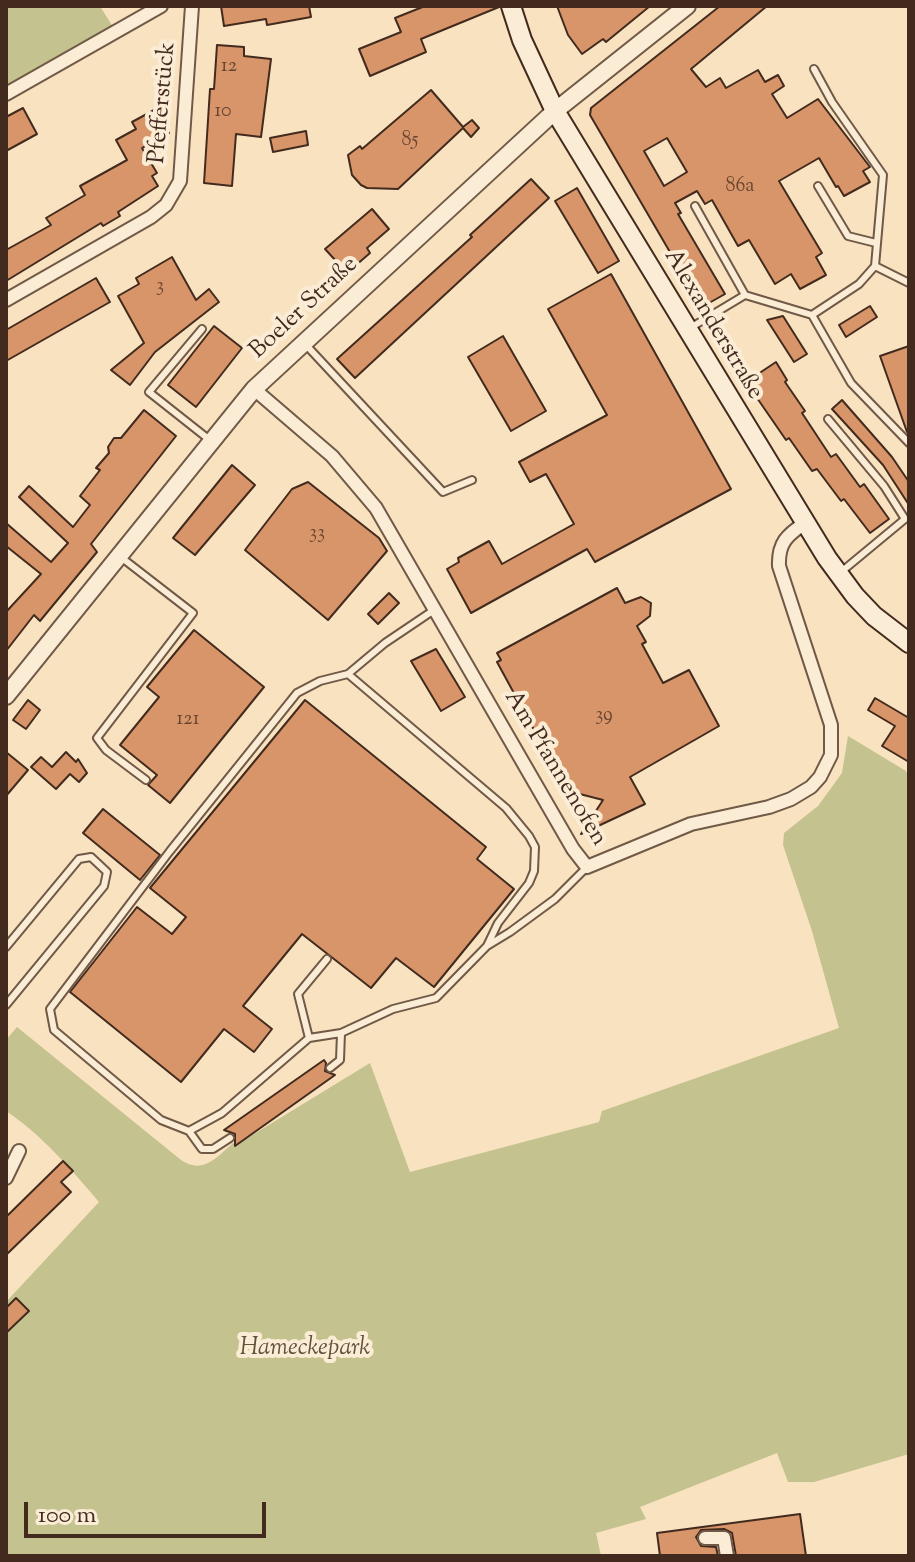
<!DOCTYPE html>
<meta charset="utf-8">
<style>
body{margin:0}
#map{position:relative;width:915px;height:1562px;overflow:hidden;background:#f9e2c0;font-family:"Sorts Mill Goudy",serif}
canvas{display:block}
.frame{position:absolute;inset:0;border:8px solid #422b1e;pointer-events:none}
.scale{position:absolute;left:24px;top:1502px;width:242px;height:36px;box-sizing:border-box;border:4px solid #422b1e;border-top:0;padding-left:10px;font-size:24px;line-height:28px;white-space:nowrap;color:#422b1e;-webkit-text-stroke:6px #fbecd6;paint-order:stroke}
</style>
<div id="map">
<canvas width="915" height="1562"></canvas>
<div class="frame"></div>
<div class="scale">100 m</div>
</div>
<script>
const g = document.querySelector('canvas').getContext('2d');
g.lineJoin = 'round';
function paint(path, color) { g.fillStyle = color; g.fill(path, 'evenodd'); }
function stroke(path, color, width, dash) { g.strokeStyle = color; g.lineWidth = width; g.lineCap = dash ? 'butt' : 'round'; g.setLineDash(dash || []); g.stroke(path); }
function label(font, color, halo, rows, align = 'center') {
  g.font = font + ' "Sorts Mill Goudy",serif'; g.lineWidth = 8; g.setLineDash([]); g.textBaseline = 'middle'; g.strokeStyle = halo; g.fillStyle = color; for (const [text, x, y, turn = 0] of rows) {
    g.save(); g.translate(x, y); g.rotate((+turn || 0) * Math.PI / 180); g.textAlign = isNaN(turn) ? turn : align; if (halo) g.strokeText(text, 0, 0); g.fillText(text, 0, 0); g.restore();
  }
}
const green = new Path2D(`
 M6,6H100L116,32L6,94Z
 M848,736L906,771L909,778V1454L814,1482H788L777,1453L640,1507L646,1519L596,1533L601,1556H6V1302L99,1202C71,1169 42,1135 6,1111V1040L17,1027L181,1160C203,1175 217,1157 233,1143L236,1145L370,1063L410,1172L599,1122L602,1111L839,1028L812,931L783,845L784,833L818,806L842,773Z`);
const building = new Path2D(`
 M221,6H309L311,17L267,25L266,19L224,26Z
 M425,6L499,7L421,39L426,52L370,76L359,49L401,32L395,18Z
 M557,6H650L606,42L603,39L582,54L568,35Z
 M720,6H767L691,69L706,87L720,78L726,88L758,70L765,82L778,75L784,86L772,94L787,118L818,99L870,167L863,171L870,182L844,196L838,186L836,187L819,158L779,181L822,253L816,257L826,275L800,289L791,274L775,284L749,240L738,246L712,200L705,204L697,191L675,203L681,213L678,214L725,294L702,307L590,115L591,108ZM667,138L687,172L664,186L644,151Z
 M217,45L244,47V56L271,59L261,137L236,134L232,186L204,183L210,89H214Z
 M431,90L463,127L472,120L479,128L471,137L463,128L398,189L367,188L361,185L352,175L348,155L360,146L362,149Z
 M23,108L37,134L6,151V117Z
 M156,109L169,133L142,148L157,173L152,176L158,186L118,212L120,216L103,226L101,223L6,281V250L51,225L46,218L85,195L80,186L127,160L116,140L136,129L132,122Z
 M306,131L308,145L273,152L270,138Z
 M531,179L549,198L355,378L337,359L472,237L470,235Z
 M577,188L619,261L598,273L555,201Z
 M372,209L389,229L367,248L370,253L347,273L325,249Z
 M172,257L196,300L209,289L219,302L155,352L130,385L111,370L144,343L118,296L139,284L136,278Z
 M611,274L731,489L595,562L587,549L471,613L447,569L459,562L458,558L489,541L502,564L574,524L546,474L530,482L519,462L607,415L548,309Z
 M96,278L110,302L6,361V330Z
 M870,306L877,317L846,337L839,325Z
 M783,316L807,354L794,362L767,320Z
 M214,326L242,348L196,407L168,385Z
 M503,336L546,411L511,431L468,357Z
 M909,346V432H907L880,356Z
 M776,362L787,380L785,382L805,411L802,413L831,457L836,454L860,487L864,484L889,519L870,533L844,499L841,501L817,469L812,471L789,438L786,440L746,382Z
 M842,400L892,457L909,482V505L883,465L832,409Z
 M144,410L176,436L91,544L97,552L40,621L34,615L6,651V612L41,574L6,546V523L51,562L68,543L19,497L29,486L73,527L90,505L80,496L100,470L96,468L109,453L108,447L114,438H121Z
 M232,465L255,485L195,555L173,538Z
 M308,482L379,538L387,551L328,620L245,550L292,489Z
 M617,588L625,603L641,597L651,603L650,616L637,626L646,642L642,644L663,683L689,670L719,726L630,777L645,804L581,834L603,800L572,792L567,783L564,785L497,662L501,660L497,653Z
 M389,593L399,603L378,624L368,614Z
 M194,630L264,687L170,803L148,785L157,775L120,745L159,697L147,687Z
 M436,649L465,697L441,711L411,661Z
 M875,698L909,718V762L882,746L895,726L868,710Z
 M28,700L40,710L26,729L13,720Z
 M305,700L486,847L477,859L514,889L434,987L396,958L371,988L302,934L243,1006L272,1029L254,1052L224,1029L181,1082L70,992L137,907L172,934L186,917L150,888Z
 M6,752L28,770L6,796Z
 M66,752L76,762L78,759L87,773L79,782L70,774L56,789L31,767L41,757L52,767Z
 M103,809L160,855L140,880L83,833Z
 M324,1060L326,1063L325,1071L335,1075L235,1146V1134L224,1130Z
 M63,1161L73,1171L61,1182L71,1192L6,1255V1217Z
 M16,1298L29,1311L6,1333V1308Z
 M800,1514L806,1556H736L732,1533L724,1529L701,1530L696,1537L701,1546L716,1547L718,1556H660L657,1533Z`);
const service = new Path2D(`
 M818,186L848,236L876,243
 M695,206L745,295
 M875,266L909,283
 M812,315L859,284L875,266L883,175L832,102L814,69
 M690,328L745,295L812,315L851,383L909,443
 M202,329L149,392L211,441
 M306,345L443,492L472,480
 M828,419L884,486L905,519L841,572
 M122,558L193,613L97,738L106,750L146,780
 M434,610L385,643L348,674L320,681L297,693L170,851L50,1009L54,1030L161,1120L189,1131L222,1113L309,1038L341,1033L393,1009L436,998L487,946L510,932L555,899L587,867
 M348,674L506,808L529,836L535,847L534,871L529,883L498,923L487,946
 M6,947L79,859L91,857L107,872L104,886L6,1005
 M309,1038L298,994L327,959
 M330,1068L340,1060L341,1033
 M189,1131L202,1149H213L230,1138`);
const minor = new Path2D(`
 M6,94L161,6
 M6,300L151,217L166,205L180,181L192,6
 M254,389L332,456L376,508L573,849L587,867L691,824L769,807L791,799L811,787L820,777L831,755V725L779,566C778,543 787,535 805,523
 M6,1178L19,1151
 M705,1538H724L727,1556`);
const tertiary = new Path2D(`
 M6,696L254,389L555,111L687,6`);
const secondary = new Path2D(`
 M511,6L522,40L555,111L827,558L855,596L874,616L909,643`);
const numberNames = [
 ["12",229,68],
 ["10",223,113],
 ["85",410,142],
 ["86a",740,188],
 ["3",160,288],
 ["33",317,535],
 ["39",604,717],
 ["121",188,721]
];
const streetNames = [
 ["Pfefferstück",164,103,-85],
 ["Boeler Straße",305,309,-43],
 ["Alexanderstraße",712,325,59],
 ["Am Pfannenofen",554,769,59]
];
const parkNames = [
 ["Hameckepark",305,1350]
];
paint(green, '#c4c28e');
paint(building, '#d89569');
stroke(building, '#422b1e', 2);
stroke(service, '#705946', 10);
stroke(minor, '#705946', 16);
stroke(tertiary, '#705946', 20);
stroke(secondary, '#422b1e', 22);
stroke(service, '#fbecd6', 6);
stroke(minor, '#fbecd6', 12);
stroke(tertiary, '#fbecd6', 16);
stroke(secondary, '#fbecd6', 18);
label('20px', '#684631', null, numberNames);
label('24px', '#422b1e', '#fbecd6', streetNames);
label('italic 24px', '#62513a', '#fbecd6', parkNames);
</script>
